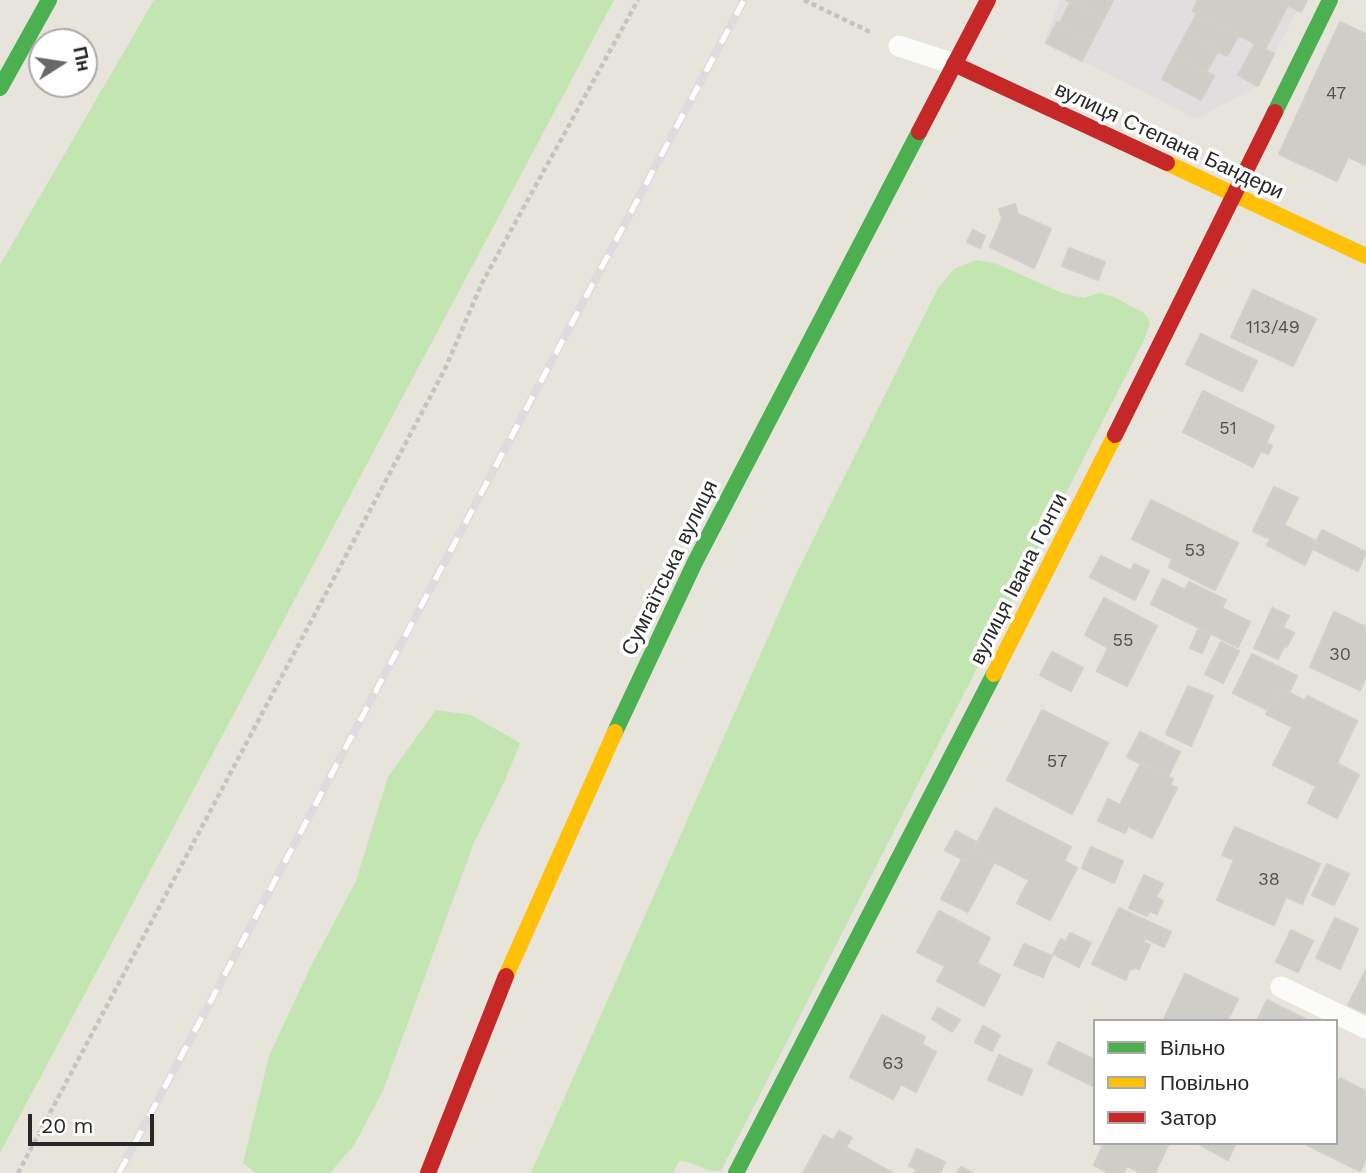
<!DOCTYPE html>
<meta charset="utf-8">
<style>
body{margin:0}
#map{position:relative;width:1366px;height:1173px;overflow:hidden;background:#e7e4dc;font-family:"Work Sans",sans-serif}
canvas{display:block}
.legend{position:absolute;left:1093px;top:1019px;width:245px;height:126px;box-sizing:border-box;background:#fff;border:2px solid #a9a9a9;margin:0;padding:9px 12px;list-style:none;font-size:21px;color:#272727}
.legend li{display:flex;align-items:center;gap:14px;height:35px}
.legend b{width:35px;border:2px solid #a9a9a9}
.north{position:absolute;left:28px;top:28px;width:70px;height:70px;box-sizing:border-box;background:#fff;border:2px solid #a9a9a9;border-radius:50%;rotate:78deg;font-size:19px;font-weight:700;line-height:28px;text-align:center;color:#272727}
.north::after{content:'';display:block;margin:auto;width:24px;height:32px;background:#6a6966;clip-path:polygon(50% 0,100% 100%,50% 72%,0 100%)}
.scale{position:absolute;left:28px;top:1114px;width:126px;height:32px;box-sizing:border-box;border:4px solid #272727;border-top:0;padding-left:9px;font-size:21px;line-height:24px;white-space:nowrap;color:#272727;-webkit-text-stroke:5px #fff;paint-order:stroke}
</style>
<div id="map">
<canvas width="1366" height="1173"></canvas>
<ul class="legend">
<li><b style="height:9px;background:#4caf50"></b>Вільно</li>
<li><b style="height:9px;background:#ffc107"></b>Повільно</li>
<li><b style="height:9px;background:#c62828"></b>Затор</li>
</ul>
<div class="north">Пн</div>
<div class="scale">20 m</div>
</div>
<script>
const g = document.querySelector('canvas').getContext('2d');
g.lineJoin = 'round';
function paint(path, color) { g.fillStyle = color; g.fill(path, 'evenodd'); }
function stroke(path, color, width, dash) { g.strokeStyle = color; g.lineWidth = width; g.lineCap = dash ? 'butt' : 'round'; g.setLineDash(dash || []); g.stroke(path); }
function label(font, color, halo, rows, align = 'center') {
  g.font = font + ' "Work Sans",sans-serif'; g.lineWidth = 7; g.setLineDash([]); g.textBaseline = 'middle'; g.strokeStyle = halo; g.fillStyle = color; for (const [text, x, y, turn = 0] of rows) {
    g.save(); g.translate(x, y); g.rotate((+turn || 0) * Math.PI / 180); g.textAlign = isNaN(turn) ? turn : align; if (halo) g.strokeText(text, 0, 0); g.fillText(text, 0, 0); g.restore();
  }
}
const industrial = new Path2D(`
 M1060,0H1307L1301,12L1297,11L1258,86L1196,119L1044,41Z`);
const green = new Path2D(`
 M154,0H614L0,1153V265Z
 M976,260L997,264L1062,293L1084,298L1099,293L1114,297L1144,313L1149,320L1150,324L1143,342L721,1171C705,1173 695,1161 679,1161L673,1173H531L796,574L938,288L954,269Z
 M436,710L471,715L520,743L506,778L473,845L383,1091L354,1145L330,1173H256L243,1163L269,1056L310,968L356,881L388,777Z`);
const building = new Path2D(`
 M1066,0H1113L1103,20Z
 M1198,0H1278L1288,5L1265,49L1193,11Z
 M1278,0H1307L1301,12Z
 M1070,3L1103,20L1092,41L1059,24Z
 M1197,13L1239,35L1227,56L1186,34Z
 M1057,22L1092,41L1082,61L1046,43Z
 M1340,22L1366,34V165L1348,157L1337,181L1279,154Z
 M1186,34L1218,51L1206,73L1174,56Z
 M1255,44L1274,54L1258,86L1238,75Z
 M1174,56L1214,76L1201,100L1162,79Z
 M1015,204L1018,214L1051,229L1034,268L990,247L1002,219L999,209Z
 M973,230L985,236L980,248L967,242Z
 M1069,248L1105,262L1098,280L1062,266Z
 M1253,290L1316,319L1293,366L1231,337Z
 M1201,334L1257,361L1242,391L1186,364Z
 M1203,391L1274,426L1266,443L1272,446L1268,454L1261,451L1253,467L1183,432Z
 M1274,487L1298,498L1284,525L1316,541L1305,565L1267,545L1270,539L1253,531Z
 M1151,500L1238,543L1215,590L1169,567L1172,559L1132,539Z
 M1322,530L1366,552L1358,571L1313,549Z
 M1101,556L1131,571L1134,564L1149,571L1135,600L1090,577Z
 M1163,579L1185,590L1189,582L1226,600L1222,608L1250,622L1238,647L1151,604Z
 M1104,598L1157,626L1127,686L1097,671L1108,648L1085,635Z
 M1272,608L1289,616L1283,627L1267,620Z
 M1334,612L1366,627V676L1360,690L1310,667Z
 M1267,620L1294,633L1287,647L1284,646L1278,659L1254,648Z
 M1198,630L1210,635L1202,653L1190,648Z
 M1221,642L1239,651L1223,683L1205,674Z
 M1052,652L1083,668L1071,691L1040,675Z
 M1252,654L1297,676L1289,693L1279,687L1268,710L1233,693Z
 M1188,686L1213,696L1191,746L1166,734Z
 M1279,687L1305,701L1307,696L1357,721L1337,763L1359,775L1337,818L1308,803L1316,786L1273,765L1292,727L1266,714Z
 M1042,710L1108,743L1072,814L1007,780Z
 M1140,732L1180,752L1168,777L1127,757Z
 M1141,763L1173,779L1170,785L1177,788L1152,838L1128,826L1125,833L1098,821L1108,799L1120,805Z
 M995,808L1071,847L1064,861L1077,868L1050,920L1017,903L1029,880L973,851Z
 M1235,827L1320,864L1302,904L1286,897L1274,925L1217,900L1234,860L1222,855Z
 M956,831L978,843L967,862L945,850Z
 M1091,847L1123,861L1114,883L1082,868Z
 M973,851L995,861L968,912L941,899L962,859L967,862Z
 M1327,864L1349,874L1334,905L1312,895Z
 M1144,875L1163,884L1156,897L1163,901L1157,914L1150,911L1147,916L1129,908Z
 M1119,908L1171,932L1164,947L1145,938L1143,942L1150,945L1139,969L1134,967L1133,969H1130L1126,980L1092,964Z
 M939,911L990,938L977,963L1000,975L984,1006L937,981L945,966L917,952Z
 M1335,918L1358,929L1340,969L1316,958Z
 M1291,930L1313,941L1298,972L1276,962Z
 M1070,933L1091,943L1079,967L1053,954L1061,939L1066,942Z
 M1024,944L1052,956L1043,977L1014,965Z
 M1366,970V1013L1348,1005Z
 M1185,974L1238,999L1227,1021H1163Z
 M1267,1000L1305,1019L1304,1021H1257Z
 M938,1008L960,1020L952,1032L932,1019Z
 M882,1015L925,1037L922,1044L936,1052L916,1092L901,1084L893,1099L850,1077Z
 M983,1026L1000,1035L992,1051L975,1042Z
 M1058,1042L1095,1060V1087L1048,1064Z
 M999,1055L1032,1070L1022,1095L988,1080Z
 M1340,1078L1366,1091V1159L1360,1171L1307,1145L1336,1143V1086Z
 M839,1131L852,1138L846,1147L893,1173H803L824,1135L833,1140Z
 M1104,1143H1169L1155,1173H1142L1127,1166L1123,1173H1109L1094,1165Z
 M1197,1143H1236L1228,1160Z
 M917,1149L945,1162L940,1173H915L917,1169L909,1166Z
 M961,1167L973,1173H957Z`);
const path = new Path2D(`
 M804,0L870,32
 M18,1173L445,369L482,283L638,0`);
const lane = new Path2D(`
 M899,46L954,64
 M1281,987L1366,1028`);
const fast = new Path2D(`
 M0,88L49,0
 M1275,112L1330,0
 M615,732L695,562L919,132
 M736,1173L994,674`);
const slow = new Path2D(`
 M1167,163L1366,256
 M994,674L1115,435
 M506,976L615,732`);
const jam = new Path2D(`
 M954,64L1167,163
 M919,132L988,0
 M1115,435L1275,112
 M428,1173L506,976`);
const rail = new Path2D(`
 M119,1173L744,0`);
const numberNames = [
 ["47",1336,94],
 ["113/49",1273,328],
 ["51",1228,429],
 ["53",1195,551],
 ["55",1123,641],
 ["30",1340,655],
 ["57",1057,762],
 ["38",1269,880],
 ["63",893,1064]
];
const streetNames = [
 ["вулиця Степана Бандери",1169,141,25],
 ["Сумгаїтська вулиця",670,568,-64],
 ["вулиця Івана Гонти",1019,579,-63]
];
paint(industrial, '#e2dee0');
paint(green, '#c3e5b2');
paint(building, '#cfcdc8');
stroke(building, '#d2cfc8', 2);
stroke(path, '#c4c3c2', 4.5, [5, 3.5]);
stroke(lane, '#fbfbfa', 21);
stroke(fast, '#4caf50', 16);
stroke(slow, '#ffc107', 16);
stroke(jam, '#c62828', 16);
stroke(rail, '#dcdcde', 8);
stroke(rail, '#fff', 5, [16]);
label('18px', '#525150', null, numberNames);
label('21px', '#272727', '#fff', streetNames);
</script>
